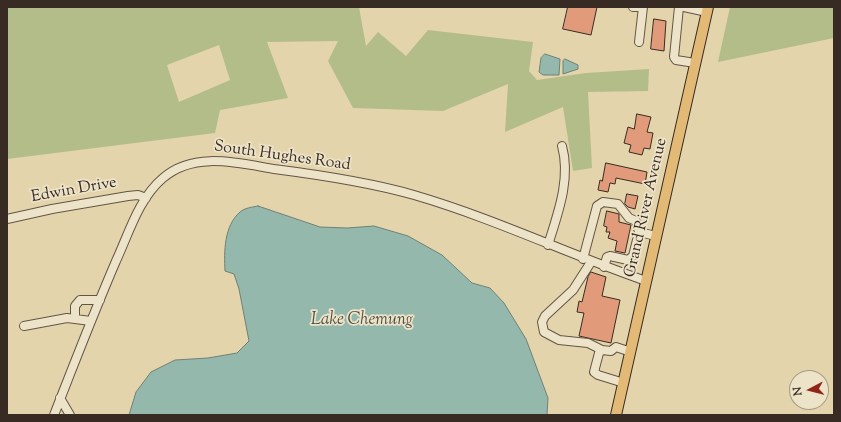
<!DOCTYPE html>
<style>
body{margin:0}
#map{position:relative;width:841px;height:422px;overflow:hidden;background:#e3d4ab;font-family:"Sorts Mill Goudy",serif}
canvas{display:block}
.frame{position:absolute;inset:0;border:8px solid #382b24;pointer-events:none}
.north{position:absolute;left:789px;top:370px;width:40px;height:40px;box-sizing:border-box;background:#ede3c8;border:1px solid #a59986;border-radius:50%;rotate:263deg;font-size:11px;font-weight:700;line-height:16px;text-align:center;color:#382b24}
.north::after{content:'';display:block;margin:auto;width:14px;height:18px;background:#8f2418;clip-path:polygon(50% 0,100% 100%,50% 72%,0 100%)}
</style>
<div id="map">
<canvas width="841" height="422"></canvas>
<div class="frame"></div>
<div class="north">N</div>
</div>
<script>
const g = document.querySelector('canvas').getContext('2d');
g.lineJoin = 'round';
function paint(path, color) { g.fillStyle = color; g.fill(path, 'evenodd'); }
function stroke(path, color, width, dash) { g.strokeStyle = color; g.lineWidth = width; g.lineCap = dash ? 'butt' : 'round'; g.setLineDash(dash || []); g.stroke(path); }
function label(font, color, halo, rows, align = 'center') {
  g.font = font + ' "Sorts Mill Goudy",serif'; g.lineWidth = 3.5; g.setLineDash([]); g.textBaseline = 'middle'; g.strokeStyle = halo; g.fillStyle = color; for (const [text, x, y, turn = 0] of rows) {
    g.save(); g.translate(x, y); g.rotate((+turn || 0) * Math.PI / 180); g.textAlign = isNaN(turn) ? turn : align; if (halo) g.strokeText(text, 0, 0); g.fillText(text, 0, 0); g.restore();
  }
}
const green = new Path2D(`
 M7,7H359L366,46L378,32L406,56L428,30L533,42L529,71L537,80L586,73L649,69L648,91L588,92L592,168L573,171L563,107L505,132L508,84L443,111L353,108L328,61L338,41L267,42L288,98L220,110L215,133L7,159ZM219,45L230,80L179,102L167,65Z
 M730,7H834V38L718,62Z`);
const water = new Path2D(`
 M545,54L560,59L559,75H543L539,72L541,58Z
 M565,59L578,65V69L563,74V61Z
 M258,206L320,227L347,228L374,226L408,236L442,255L472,283L490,288L504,303L526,339L548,398L547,415H129L136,392L151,372L175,360L208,358L237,353L249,341L239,289L234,274L225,271C224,251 224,226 240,212C244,208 253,207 258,206Z`);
const building = new Path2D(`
 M568,7H597L591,35L563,29Z
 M654,19L666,21L664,51L651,49Z
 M637,114L651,117L647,132L653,133L650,149L644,148L642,155L629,152L631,145L624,143L628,127L634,129Z
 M606,163L647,172L645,184L616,178L615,184L610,183L608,192L598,190L600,180L602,181Z
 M627,194L638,196L635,209L628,207L625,204Z
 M607,211L619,214V222L631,225L625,253L615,251L617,241L608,238L610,232H606L607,227L604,226Z
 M591,272L606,277L602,296L620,300L611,343L579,336L584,313L577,312L579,301L582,302L588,277Z`);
const minor = new Path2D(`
 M633,7H638
 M679,7L674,57L676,60L695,63
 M684,7L707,12
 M639,42L643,7
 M7,219L52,209L128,196L138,195L146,198
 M548,245C558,213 571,179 562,146
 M583,259L597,206L603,202L618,204L629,218L636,221L639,232L656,236
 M591,262L573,290L545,316L542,322L544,332L559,340L588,343L602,350
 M604,267L607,257L610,256L628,260L633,256L639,232
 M75,318V306L80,300H100
 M24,326L67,318L91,321
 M624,383L598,375L594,372L599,353L602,350L611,351L616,347L631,352
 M60,398L70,415
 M54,415C74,364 94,312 116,261C129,233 139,198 163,178C194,151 238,163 274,169C321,175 369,182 414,195C493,218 568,254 646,281`);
const major = new Path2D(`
 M616,415L708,7`);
const streetNames = [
 ["South Hughes Road",282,157,8],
 ["Edwin Drive",74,191,-10],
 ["Grand River Avenue",647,208,-77]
];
const waterNames = [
 ["Lake Chemung",362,321]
];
paint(green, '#b3bd8a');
paint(water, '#95b8ac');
stroke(water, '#708076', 1);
paint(building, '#e19b7a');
stroke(building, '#382b24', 1);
stroke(minor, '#635546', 10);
stroke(major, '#382b24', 12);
stroke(minor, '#ede3c8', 8);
stroke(major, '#e2ba76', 10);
label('16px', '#382b24', '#ede3c8', streetNames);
label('italic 17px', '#4f4e46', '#ede3c8', waterNames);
</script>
